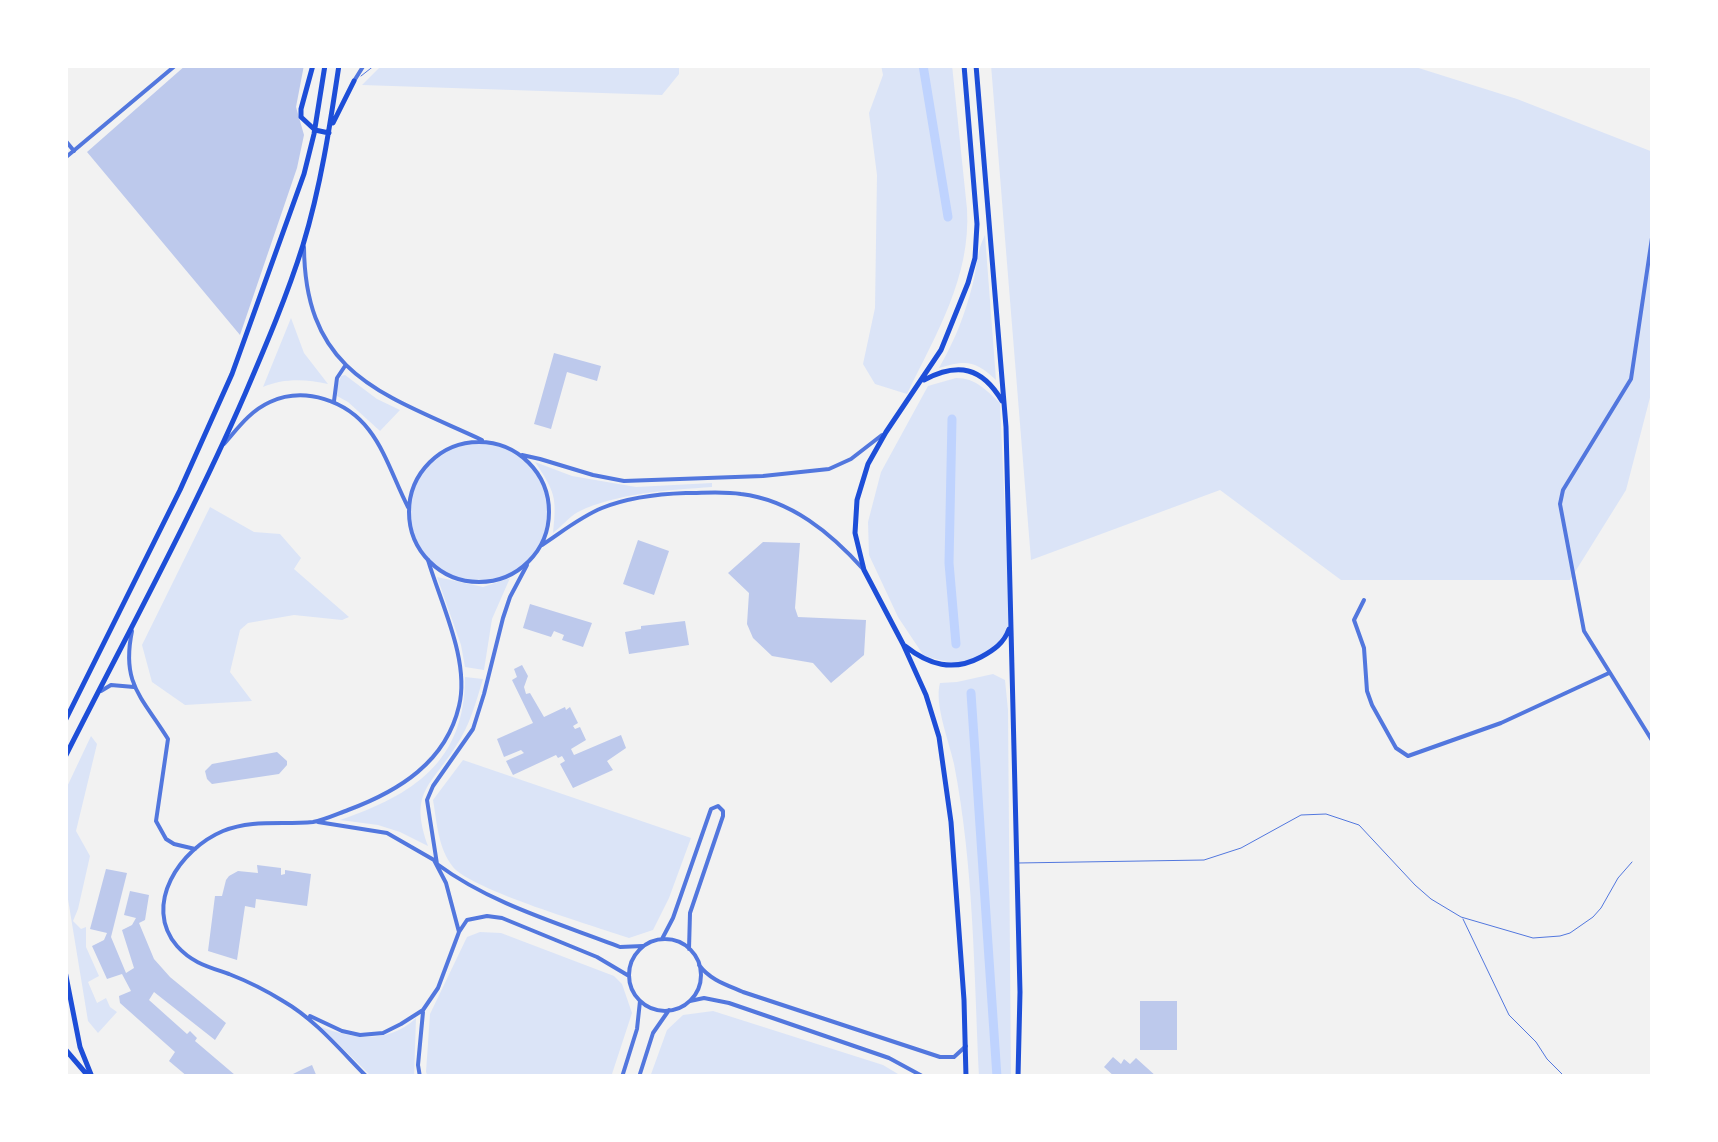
<!DOCTYPE html>
<style>
body{margin:0}
#map{position:relative;width:1718px;height:1142px;overflow:hidden;background:#f2f2f2;font-family:Arial,sans-serif}
canvas{display:block}
.frame{position:absolute;inset:0;border:68px solid #fff;pointer-events:none}
</style>
<div id="map">
<canvas width="1718" height="1142"></canvas>
<div class="frame"></div>
</div>
<script>
const g = document.querySelector('canvas').getContext('2d');
g.lineJoin = 'round';
function paint(path, color) { g.fillStyle = color; g.fill(path, 'evenodd'); }
function stroke(path, color, width, dash) { g.strokeStyle = color; g.lineWidth = width; g.lineCap = dash ? 'butt' : 'round'; g.setLineDash(dash || []); g.stroke(path); }
const green = new Path2D(`
 M389,65H679V74L662,95L362,85L379,68Z
 M881,65H952L967,209C971,277 936,334 907,394L875,384L863,364L875,308L877,175L869,113L883,75Z
 M991,65H1409L1517,99L1653,152V386L1626,490L1570,580H1341L1220,490L1031,560Z
 M985,235L996,380C975,360 966,360 939,368C956,338 964,317 973,283C977,267 977,250 985,235Z
 M291,318L304,353L328,384C306,379 284,378 263,387Z
 M345,375L377,399L400,410L380,431L348,402L337,396L336,390L341,376Z
 M956,378C976,378 986,390 1000,403L1010,626L990,653L963,666L924,656L898,617L869,555L868,522L881,472L928,386Z
 M410 512a70 70 0 1 1 140 0a70 70 0 1 1-140 0Z
 M535,462L572,476L636,487L712,483V487C670,490 616,493 578,512C569,517 561,527 553,533C557,497 555,492 535,462Z
 M210,507L254,532L280,534L301,558L294,569L349,617L342,620L294,615L248,623L240,630L230,672L252,701L185,705L152,682L142,645Z
 M437,577L483,587L510,578L492,619L484,670L465,667L461,645Z
 M993,674L1005,680L1008,710L1011,1077H979C974,973 974,867 954,764C949,741 934,704 940,683L957,682Z
 M465,677L483,679C476,702 470,725 456,746C430,787 409,792 428,846L400,832L378,825L340,820C413,795 465,762 465,677Z
 M91,736L97,744L76,831L90,856L78,909L73,921L81,929L86,927V947L99,976L88,982L97,1003L106,998L110,1007L117,1012L98,1033L88,1021L65,881V791Z
 M463,760L691,838L669,898L653,930L629,938C594,926 472,890 453,867C438,848 437,823 433,800Z
 M480,932L501,933L614,976L622,984L632,1013L611,1077H428L426,1072L430,1014L467,937Z
 M713,1011L883,1065L903,1077H650L667,1030L683,1015Z
 M416,1018L414,1077H372L321,1027C353,1039 389,1044 416,1018Z`);
const canal = new Path2D(`
 M923,65L948,217
 M952,419L949,563L956,644
 M971,693L997,1077`);
const building = new Path2D(`
 M186,65H304L296,107L304,135L297,168L240,335L87,152Z
 M554,353L601,366L597,381L567,372L551,429L534,424Z
 M638,540L669,551L654,595L623,584Z
 M763,542L800,543L795,608L798,617L866,620L864,655L831,683L813,663L772,656L753,638L747,624L749,593L728,573Z
 M530,604L592,623L583,647L562,640L564,635L554,631L551,637L523,628Z
 M685,621L689,645L629,654L625,632L641,629V626Z
 M522,665L528,676L524,687L526,694L530,693L544,717L565,707L566,710L570,707L578,723L573,726L575,729L580,727L586,740L571,749L574,755L621,735L626,748L607,761L613,770L573,788L560,764L565,761L562,756L558,758L556,755L513,775L506,761L524,753L521,750L504,757L497,739L533,723L512,680L517,677L514,669Z
 M277,752L287,761V765L279,774L212,784L207,779L205,771L212,764Z
 M257,865L281,868V875L285,874V870L311,874L307,906L256,899L255,908L245,906L237,960L208,951L215,896H222L226,880L229,876L238,871L258,873Z
 M106,869L127,873L111,937L126,973L134,968L122,930L132,925L136,918L124,915L130,891L149,895L145,920L139,923L154,959L170,977L226,1023L215,1040L154,992L149,1000L187,1034L190,1031L197,1038L195,1041L235,1075L234,1077H188L169,1061L175,1052L120,1003L119,996L131,991L122,974L107,979L92,946L104,940L107,933L90,929Z
 M1140,1001H1177V1050H1140Z
 M1113,1057L1121,1064L1124,1059L1130,1064L1136,1058L1157,1077H1115L1104,1067Z
 M312,1065L317,1077H287L303,1069Z`);
const service = new Path2D(`
 M361,76L375,65
 M1018,863L1204,860L1241,848L1301,815L1326,814L1359,825L1415,885L1431,899L1461,917L1533,938L1560,936L1570,933L1593,917L1601,908L1618,878L1632,862
 M1463,919L1509,1015L1536,1042L1547,1059L1565,1077`);
const minor = new Path2D(`
 M354,81L364,65
 M65,140L74,151
 M1653,231L1631,379L1563,490L1560,504L1584,631L1653,742
 M527,565L510,597L503,618L484,694L473,729L433,786L427,800L437,864C491,904 558,923 620,947L643,946
 M1364,600L1354,620L1364,648L1367,691L1372,705L1396,748L1408,756L1501,723L1609,673
 M132,631C121,684 142,697 168,739L156,821L166,839L174,844L195,849
 M101,691L111,685L134,687
 M459,932L467,920L487,916L502,918L597,957L629,976
 M662,939L673,918L711,809L718,806L723,811V816L690,913L689,949
 M629 975a36 36 0 1 1 72 0a36 36 0 1 1-72 0Z
 M699,965C710,980 727,985 743,992L940,1057H954L966,1046
 M690,1001L704,998L729,1003L889,1058L924,1077
 M310,1016L342,1031L360,1035L383,1033L401,1024L423,1010L438,988L459,932L446,883L434,860L387,833L318,822
 M367,1077C341,1051 316,1020 283,1001C267,991 247,981 229,974C209,967 192,963 177,946C142,905 180,849 223,831C253,819 282,825 313,822C324,820 337,814 348,810C399,791 446,762 459,706C470,661 441,604 428,560
 M420,1077L418,1065L423,1012
 M622,1077L637,1029L640,1001
 M639,1077L653,1033L669,1010`);
const tertiary = new Path2D(`
 M65,158L176,65
 M304,247C305,375 383,394 482,440
 M334,401L337,378L345,366
 M409 512a70 70 0 1 1 140 0a70 70 0 1 1-140 0Z
 M224,444C238,428 250,411 270,402C305,386 347,401 369,430C386,452 395,482 408,507
 M522,455L540,459L593,475L624,481L763,476L829,469L851,459L882,435
 M542,545C562,532 580,517 602,508C629,497 657,494 686,493C704,493 723,491 741,494C791,500 831,533 864,570`);
const secondary = new Path2D(`
 M964,65L977,224L975,258L968,283L941,350L886,432L868,464L857,500L855,533L864,570L903,644L926,695L939,737L951,822L964,1000L966,1077
 M976,65L1006,427L1020,992L1018,1077
 M924,380C958,362 982,367 1002,401
 M905,646C929,665 953,672 981,657C994,650 1004,643 1009,629`);
const primary = new Path2D(`
 M313,65L301,109V117L315,130L329,133
 M333,123L354,81
 M65,721L180,490L232,374L304,174L314,134L325,65
 M65,757C126,636 191,518 245,394C266,345 287,296 303,245C321,186 330,125 339,65
 M65,971L80,1047L92,1077
 M65,1049L89,1077`);
paint(green, '#dbe4f7');
stroke(canal, '#bfd3fe', 9);
paint(building, '#bdc9ec');
stroke(service, '#5277de', 1);
stroke(minor, '#5277de', 4);
stroke(tertiary, '#5277de', 4);
stroke(secondary, '#1d4ed8', 5);
stroke(primary, '#1d4ed8', 5);
</script>
